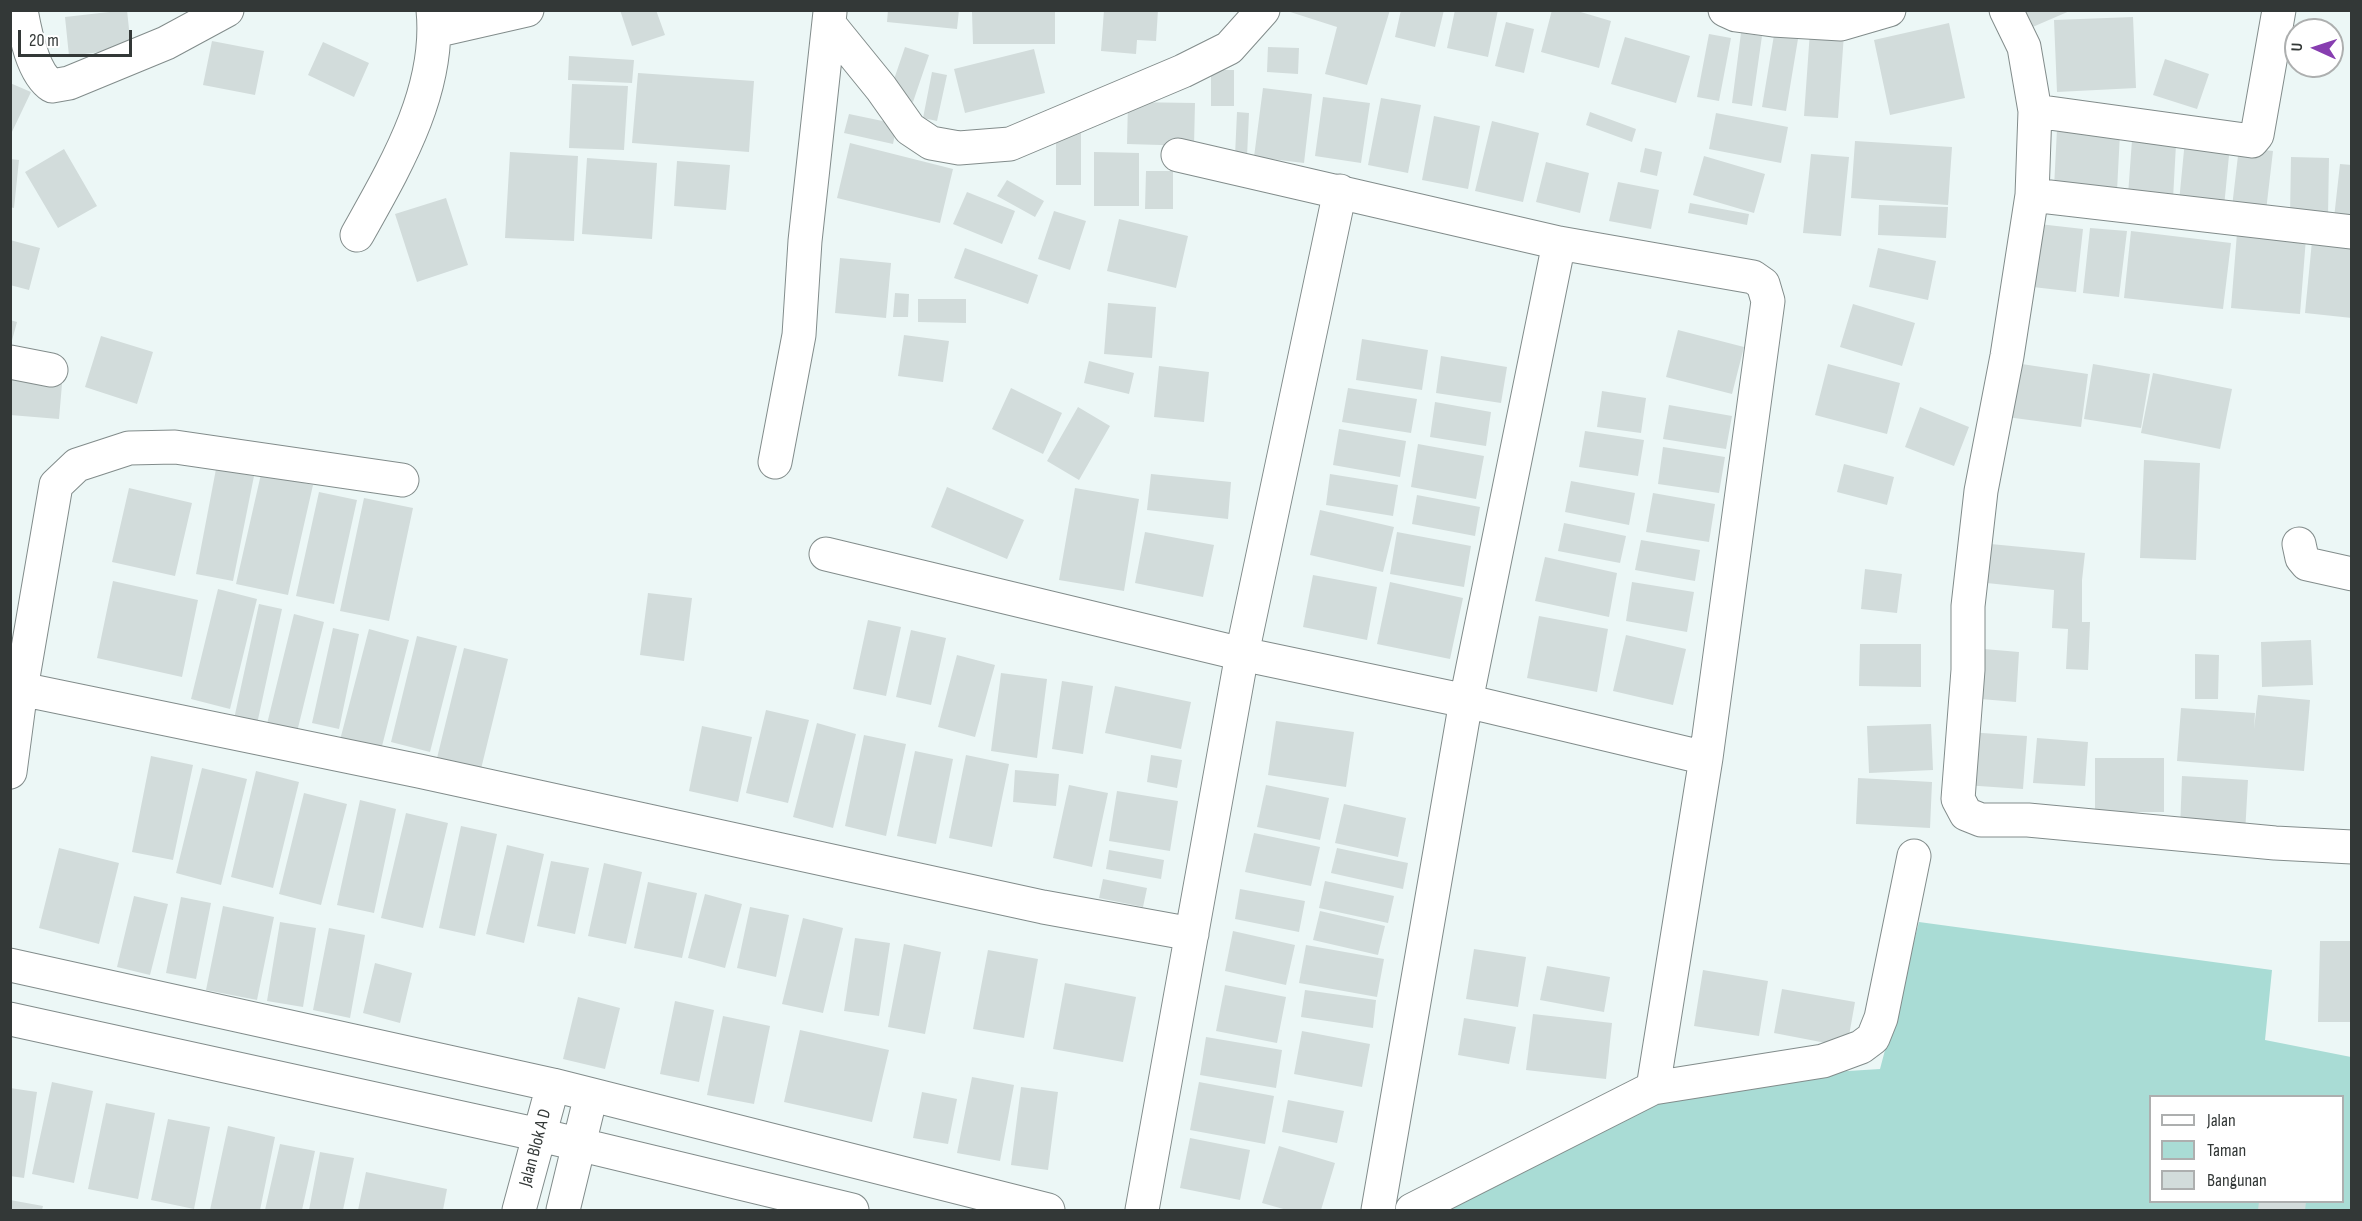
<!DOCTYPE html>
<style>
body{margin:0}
#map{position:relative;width:2362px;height:1221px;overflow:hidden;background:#ecf7f6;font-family:"Sofia Sans Condensed",sans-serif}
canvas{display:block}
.frame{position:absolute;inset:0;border:12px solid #333837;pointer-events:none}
.legend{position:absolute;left:2149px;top:1095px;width:195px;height:108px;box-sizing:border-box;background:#fff;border:2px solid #adafaf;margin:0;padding:8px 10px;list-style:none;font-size:18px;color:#333837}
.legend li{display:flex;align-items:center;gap:12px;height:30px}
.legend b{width:30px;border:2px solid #adafaf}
.north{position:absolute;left:2284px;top:18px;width:60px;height:60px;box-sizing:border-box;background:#fff;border:2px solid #adafaf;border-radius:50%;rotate:273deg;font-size:16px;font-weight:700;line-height:24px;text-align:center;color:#333837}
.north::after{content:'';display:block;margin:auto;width:21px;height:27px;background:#873eb0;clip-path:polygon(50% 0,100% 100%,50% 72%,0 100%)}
.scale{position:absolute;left:18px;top:30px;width:114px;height:27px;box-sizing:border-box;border:3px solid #333837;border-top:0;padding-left:8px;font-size:18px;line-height:21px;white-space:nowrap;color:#333837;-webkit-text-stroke:4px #fff;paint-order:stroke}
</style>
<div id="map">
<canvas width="2362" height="1221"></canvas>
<div class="frame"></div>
<ul class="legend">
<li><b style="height:8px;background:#fff"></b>Jalan</li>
<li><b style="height:16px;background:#a9dcd5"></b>Taman</li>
<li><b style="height:16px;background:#d2dcdb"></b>Bangunan</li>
</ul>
<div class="north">U</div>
<div class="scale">20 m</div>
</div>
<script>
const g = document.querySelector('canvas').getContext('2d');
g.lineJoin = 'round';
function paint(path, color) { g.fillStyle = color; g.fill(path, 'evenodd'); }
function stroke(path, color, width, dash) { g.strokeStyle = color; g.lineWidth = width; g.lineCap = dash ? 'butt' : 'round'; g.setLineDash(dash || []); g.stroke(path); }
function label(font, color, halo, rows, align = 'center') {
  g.font = font + ' "Sofia Sans Condensed",sans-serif'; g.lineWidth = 4.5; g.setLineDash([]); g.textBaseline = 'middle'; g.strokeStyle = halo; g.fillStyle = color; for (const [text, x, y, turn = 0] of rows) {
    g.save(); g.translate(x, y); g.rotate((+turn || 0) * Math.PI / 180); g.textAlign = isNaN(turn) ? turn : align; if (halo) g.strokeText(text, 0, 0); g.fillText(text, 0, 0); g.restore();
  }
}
const green = new Path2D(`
 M1919,922L2272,970L2265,1040L2351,1057V1210H1444L1614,1108L1768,1076L1880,1069ZM2150,1096H2342V1202H2150Z`);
const building = new Path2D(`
 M127,10L131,48L69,56L65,17Z
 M620,10H656L665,35L632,46Z
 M888,10H959L957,29L887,22Z
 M1104,10H1158L1156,41L1137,40L1136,54L1101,51Z
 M1284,10H1390L1367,85L1325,74L1337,27Z
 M1401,10H1444L1435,47L1395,37Z
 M1455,10H1498L1488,57L1447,48Z
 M1552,10H1574L1611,21L1599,68L1541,52Z
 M2020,10H2072L2028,29Z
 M1055,11V44H973L972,12Z
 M2133,17L2136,88L2057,92L2054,20Z
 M1506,22L1534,29L1524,73L1495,66Z
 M1949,23L1965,98L1890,115L1874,40Z
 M1810,31L1844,34L1838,118L1804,116Z
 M1741,33L1762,36L1752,106L1732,103Z
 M1709,34L1731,38L1719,101L1697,97Z
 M1774,35L1798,39L1786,111L1762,107Z
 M1625,37L1690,56L1676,103L1611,84Z
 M212,41L264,51L255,95L203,85Z
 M323,42L369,63L354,97L308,75Z
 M905,47L929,55L913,102L889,94Z
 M1268,47L1299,48L1298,74L1267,72Z
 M1034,49L1045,93L965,113L954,69Z
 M569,56L634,60L632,83L568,80Z
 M2165,59L2209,74L2197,109L2153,95Z
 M1211,70H1234V106H1211Z
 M932,72L947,75L937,121L923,118Z
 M638,73L754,81L749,152L632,143Z
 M10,83L31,92L10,136Z
 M572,84L628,86L624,150L569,148Z
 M1263,88L1312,94L1304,163L1254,157Z
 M1323,97L1370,103L1361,163L1315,156Z
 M1381,98L1421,105L1408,173L1368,165Z
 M1128,102L1195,103L1194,146L1127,144Z
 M1237,112L1249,113L1247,157L1235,156Z
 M1590,112L1636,129L1632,142L1586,125Z
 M1716,113L1788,127L1781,163L1709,149Z
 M849,114L897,124L893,144L844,133Z
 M1434,116L1480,126L1468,189L1422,180Z
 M1492,121L1539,133L1523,202L1475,191Z
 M1056,129L1081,130V185H1056Z
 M2057,129L2120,133L2117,191L2054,188Z
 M2132,140L2176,144L2173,199L2128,195Z
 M2185,140L2230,145L2224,207L2179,202Z
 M1855,141L1952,147L1948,205L1851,198Z
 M850,143L953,169L940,223L837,198Z
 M2239,147L2273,151L2266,211L2232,207Z
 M1645,148L1662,152L1657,176L1640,172Z
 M64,149L97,206L58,228L25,172Z
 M510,152L578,156L574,241L505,238Z
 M1094,152L1139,153V206H1094Z
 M1811,154L1849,157L1841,236L1803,233Z
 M1704,156L1765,174L1754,213L1693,195Z
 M2291,157L2329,158L2328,216H2290Z
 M587,158L657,163L652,239L582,234Z
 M10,159L19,160L14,208L10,207Z
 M677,161L730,165L726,210L674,206Z
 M1546,162L1589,173L1580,213L1536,202Z
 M2340,164L2352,165V220L2334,218Z
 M1146,171H1173V209H1145Z
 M1007,180L1044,201L1035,217L997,196Z
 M1618,182L1659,190L1651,229L1609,221Z
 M967,192L1015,211L1002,244L953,224Z
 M446,198L468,265L417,282L395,214Z
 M1690,203L1749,214L1747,225L1688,213Z
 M1879,205L1948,207L1946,238L1878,235Z
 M1054,211L1086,221L1070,270L1038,259Z
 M1119,219L1188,236L1176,288L1107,271Z
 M2039,224L2083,229L2076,292L2033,287Z
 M2090,228L2127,231L2119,297L2083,293Z
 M2131,231L2231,243L2223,309L2124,298Z
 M2237,233L2306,238L2300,314L2231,308Z
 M10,240L40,248L29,290L10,285Z
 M2312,241L2352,245V318L2305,313Z
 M965,248L1038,275L1028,304L954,278Z
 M1878,248L1936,261L1928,300L1869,287Z
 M840,258L891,263L886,318L835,313Z
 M895,293L909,294L908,317H893Z
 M918,299H966V323L918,322Z
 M1108,303L1156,307L1152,358L1104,354Z
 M1853,304L1915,323L1902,366L1840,347Z
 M10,320L17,322L11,344H10Z
 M1678,330L1744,347L1732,394L1666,377Z
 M904,335L949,341L943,382L898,376Z
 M101,336L153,352L137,404L85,387Z
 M1362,339L1428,350L1422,390L1356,380Z
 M1441,356L1507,367L1501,403L1436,393Z
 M1089,361L1134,373L1129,394L1084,383Z
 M2015,363L2088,374L2081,427L2007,417Z
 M1828,364L1900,383L1887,434L1815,415Z
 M2093,364L2150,374L2141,428L2084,419Z
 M1159,366L1209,372L1204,422L1154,417Z
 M2153,373L2232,389L2220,449L2141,433Z
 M10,379L62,384L59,419L10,415Z
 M1011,388L1062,413L1043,454L992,429Z
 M1348,388L1417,399L1411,433L1342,422Z
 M1602,391L1646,398L1641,433L1597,427Z
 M1435,402L1491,412L1486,446L1430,437Z
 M1669,405L1732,416L1726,449L1663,439Z
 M1078,407L1110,426L1079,480L1047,461Z
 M1920,407L1969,427L1954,466L1905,447Z
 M1339,429L1406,441L1400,477L1333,465Z
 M1585,431L1644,440L1638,476L1579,467Z
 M1418,444L1484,456L1476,499L1411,487Z
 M1663,447L1725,457L1719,493L1658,484Z
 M2144,460L2200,463L2196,560L2140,558Z
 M1844,464L1894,477L1887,505L1837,492Z
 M216,469L254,476L233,581L196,574Z
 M261,474L313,485L288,595L236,584Z
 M1151,474L1231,482L1228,519L1147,510Z
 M1330,474L1398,485L1393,516L1326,505Z
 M1571,481L1635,493L1629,525L1565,512Z
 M947,487L1024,520L1007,559L931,527Z
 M129,488L192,503L175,576L112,562Z
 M1075,488L1139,499L1124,591L1059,580Z
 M319,492L357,500L334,604L296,596Z
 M1653,493L1715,504L1709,542L1646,532Z
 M1417,495L1480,507L1475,536L1412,524Z
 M364,498L413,508L389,621L340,611Z
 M1320,510L1394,527L1383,572L1310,555Z
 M1564,523L1626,536L1620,563L1558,551Z
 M1145,532L1214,545L1203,597L1135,583Z
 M1397,532L1471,546L1464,587L1390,574Z
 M1641,540L1700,550L1695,581L1635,570Z
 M1980,543L2085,553L2082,580V622H2090L2088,670L2066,669L2068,629L2052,628L2054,590L1977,582Z
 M1545,557L1617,573L1609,617L1535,601Z
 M1865,569L1902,574L1897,613L1861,609Z
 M1313,575L1377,587L1367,640L1303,627Z
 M113,581L198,600L182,677L97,658Z
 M1390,582L1463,598L1450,659L1377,644Z
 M1632,582L1694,592L1687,632L1626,621Z
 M218,589L257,599L230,709L191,699Z
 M648,593L692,598L684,661L640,655Z
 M259,604L282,609L257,724L234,719Z
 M294,614L324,622L297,732L267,724Z
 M1539,616L1608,629L1597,692L1527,678Z
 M868,620L901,627L886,696L853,689Z
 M333,628L359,634L339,729L312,723Z
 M369,629L409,640L381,750L340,740Z
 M911,630L946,638L931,705L896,697Z
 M1626,635L1686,649L1673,705L1613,691Z
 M417,636L457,646L430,752L391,742Z
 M2311,640L2313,685L2262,687L2261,642Z
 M1860,644H1921V687L1859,686Z
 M464,648L508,659L481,769L437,758Z
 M1972,648L2019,652L2016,702L1969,698Z
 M2195,654L2219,655L2218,699H2195Z
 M957,655L995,665L975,737L938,727Z
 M1001,673L1047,679L1037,758L991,751Z
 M1062,681L1093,686L1083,754L1052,749Z
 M1115,686L1191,702L1181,749L1105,733Z
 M2258,695L2310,700L2304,771L2177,761L2181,708L2255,713L2254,729Z
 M766,710L809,720L788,803L746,793Z
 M1276,721L1354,732L1346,787L1268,775Z
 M817,723L856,734L833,828L793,817Z
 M1931,724L1933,770L1869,773L1867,726Z
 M702,726L752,737L738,802L689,791Z
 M1967,732L2027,736L2023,789L1964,785Z
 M864,735L906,744L886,836L845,826Z
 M2037,738L2088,742L2085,786L2033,783Z
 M915,751L953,759L936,844L897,836Z
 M966,755L1009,764L992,847L949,838Z
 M1151,755L1182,760L1177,788L1147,782Z
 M151,756L193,765L173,860L132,852Z
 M2095,758H2164V812H2095Z
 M202,768L247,779L221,885L176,873Z
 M1015,770L1059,774L1056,806L1013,802Z
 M256,771L299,782L273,888L231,877Z
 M2182,776L2248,780L2245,834L2180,830Z
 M1858,778L1932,782L1930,828L1856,824Z
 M1069,785L1108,793L1092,867L1053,858Z
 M1266,785L1329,798L1320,840L1257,827Z
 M1117,791L1178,801L1170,851L1109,841Z
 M304,793L347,804L321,905L279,894Z
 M360,800L396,809L374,913L337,905Z
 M1344,804L1406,818L1398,857L1335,843Z
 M406,813L448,823L423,928L381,918Z
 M461,826L497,834L475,936L439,928Z
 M1254,833L1320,847L1311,886L1245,872Z
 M507,845L544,854L524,943L486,934Z
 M59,848L119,863L99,944L39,928Z
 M1337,848L1408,863L1403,889L1331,873Z
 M1109,850L1164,860L1161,879L1106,869Z
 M551,861L589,868L575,934L537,926Z
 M604,863L642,872L626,944L588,936Z
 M1103,879L1147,888L1143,907L1099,898Z
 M1325,881L1394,896L1388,923L1319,908Z
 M648,882L697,893L682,958L634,948Z
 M1240,889L1305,901L1299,932L1235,919Z
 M705,894L742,904L725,968L688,958Z
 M134,896L168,904L150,975L117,967Z
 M181,897L211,903L196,979L166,973Z
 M223,906L274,917L257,1000L206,990Z
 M750,907L789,915L776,977L737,968Z
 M1320,911L1385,926L1378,955L1313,940Z
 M803,918L843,928L823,1013L782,1004Z
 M280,922L316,928L303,1007L267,1001Z
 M329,928L365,935L350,1018L313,1010Z
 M1233,931L1295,945L1286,985L1225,971Z
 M855,938L890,943L879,1016L844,1011Z
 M2320,941H2352V1022H2318Z
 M904,944L941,952L925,1034L888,1027Z
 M1306,945L1384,959L1377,997L1299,983Z
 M1474,949L1526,957L1518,1007L1466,999Z
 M988,950L1038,959L1024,1038L973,1029Z
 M375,963L412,973L400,1023L363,1013Z
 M1547,966L1610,977L1604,1012L1540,1000Z
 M1703,970L1768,981L1759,1036L1694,1026Z
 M1065,983L1136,997L1123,1062L1053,1049Z
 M1225,985L1286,997L1277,1043L1216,1031Z
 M1782,989L1855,1002L1847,1047L1774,1033Z
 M1305,990L1376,1000L1373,1028L1301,1017Z
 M578,997L620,1008L605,1069L563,1059Z
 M675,1001L714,1010L699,1082L660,1074Z
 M1533,1014L1612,1023L1606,1079L1526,1070Z
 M723,1016L770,1026L754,1104L707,1095Z
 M1464,1018L1516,1027L1509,1064L1458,1055Z
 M800,1030L889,1050L872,1122L784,1102Z
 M1302,1031L1370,1044L1362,1087L1294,1074Z
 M1206,1037L1282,1050L1276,1088L1200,1075Z
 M972,1077L1014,1085L1000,1161L957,1153Z
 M52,1082L93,1091L74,1183L32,1174Z
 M1199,1082L1274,1096L1265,1144L1190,1130Z
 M1021,1087L1058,1092L1048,1170L1011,1165Z
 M10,1088L37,1092L24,1178L10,1176Z
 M922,1092L957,1099L948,1144L913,1138Z
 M1288,1100L1344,1111L1337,1143L1282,1132Z
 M106,1103L155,1113L138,1199L88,1189Z
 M168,1119L210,1127L194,1209L151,1200Z
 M228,1126L275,1137L260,1210H210Z
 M1190,1138L1250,1150L1240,1200L1180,1188Z
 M280,1144L315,1151L302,1210H265Z
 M1279,1146L1335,1163L1321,1210H1287L1262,1203Z
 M320,1152L354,1158L343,1210H309Z
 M366,1172L447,1189L443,1210H358Z
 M10,1200L43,1206L42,1210H10Z
 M2259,1202H2306L2305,1210H2258Z`);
const minor = new Path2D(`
 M21,10C25,32 32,73 52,86L69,83L166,43L227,10
 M1725,10L1736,15L1773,20L1841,24L1889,10
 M2006,10L2024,47L2035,111L2032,195L2007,356L1981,491L1968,606V670L1958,799L1966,814L1981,820H2028L2275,843L2352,847
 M829,24L881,88L910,129L931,143L959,148L1010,144L1183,71L1229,48L1263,10
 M435,31L527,10
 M2035,111L2252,141L2257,135L2279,10
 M1178,155L1559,243L1753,277L1763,284L1768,301L1706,758L1653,1088
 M2032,195L2352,232
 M357,235C395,167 441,91 433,10
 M10,362L51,370
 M775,462L799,335L805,241L830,12
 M2299,544L2302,558L2307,564L2352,574
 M826,554L1242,654L1466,701L1706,758
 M21,689L419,771L1043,907L1192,934
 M10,772L21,689L56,485L77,465L129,448L175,447L402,480
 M10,965L553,1085L1048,1210
 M10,1019L540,1135L852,1210
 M519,1210L553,1085
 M563,1210L591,1095
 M1142,1210L1242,654L1340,191
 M1378,1210L1466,701L1559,243
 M1412,1210L1653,1088L1823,1061L1861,1047L1873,1038L1881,1018L1914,856`);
const streetNames = [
 ["Jalan Blok A D",536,1148,-75]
];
paint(green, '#a9dcd5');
paint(building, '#d2dcdb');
stroke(minor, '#828c8b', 35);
stroke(minor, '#fff', 33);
label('18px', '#333837', '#fff', streetNames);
</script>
